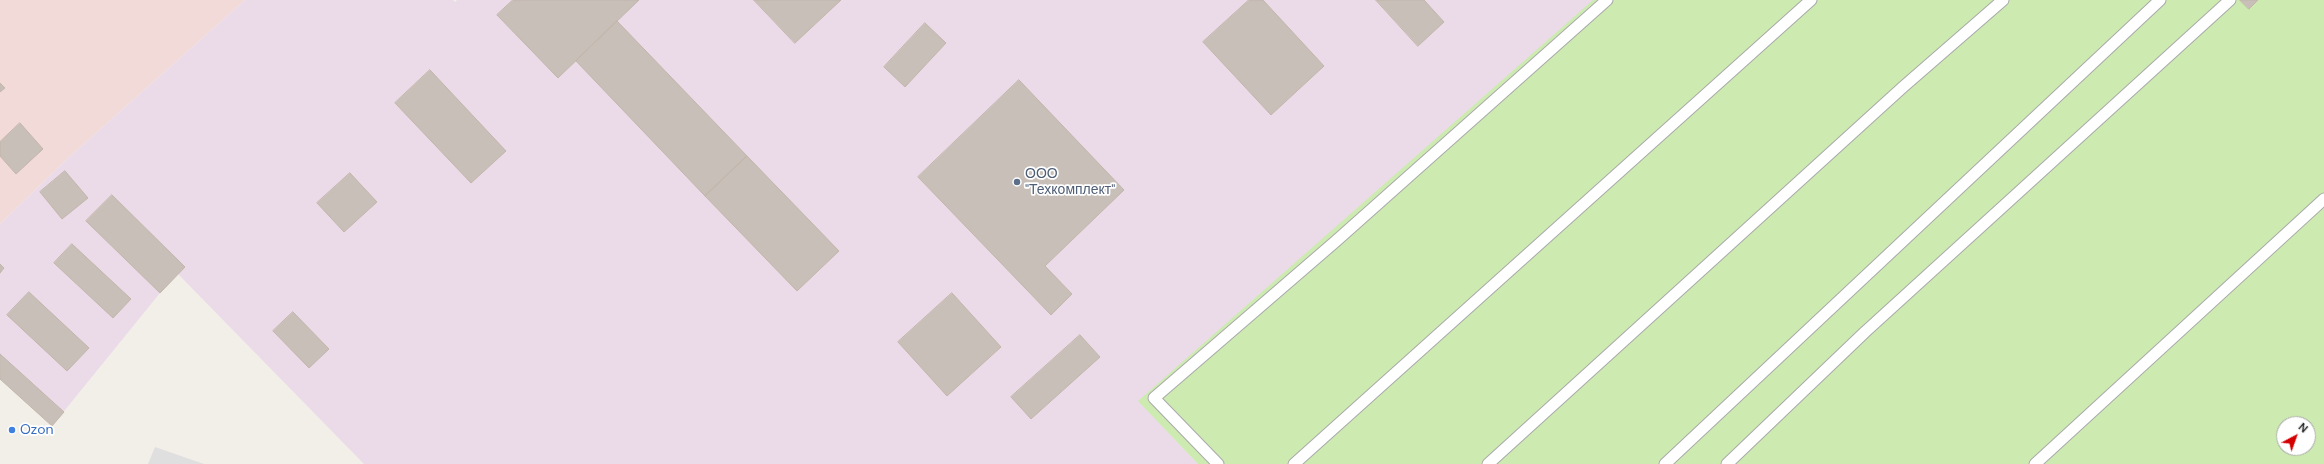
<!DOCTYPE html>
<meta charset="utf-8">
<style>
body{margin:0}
#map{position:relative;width:2324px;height:464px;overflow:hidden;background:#f2efe9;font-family:"DM Sans",sans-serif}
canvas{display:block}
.north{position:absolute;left:2276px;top:416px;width:40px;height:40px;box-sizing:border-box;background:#fff;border:1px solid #a7a7a7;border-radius:50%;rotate:41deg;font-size:11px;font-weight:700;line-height:16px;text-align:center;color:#222}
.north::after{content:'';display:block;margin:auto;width:14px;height:18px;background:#d40000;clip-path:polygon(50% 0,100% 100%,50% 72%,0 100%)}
</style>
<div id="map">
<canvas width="2324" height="464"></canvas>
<div class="north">N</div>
</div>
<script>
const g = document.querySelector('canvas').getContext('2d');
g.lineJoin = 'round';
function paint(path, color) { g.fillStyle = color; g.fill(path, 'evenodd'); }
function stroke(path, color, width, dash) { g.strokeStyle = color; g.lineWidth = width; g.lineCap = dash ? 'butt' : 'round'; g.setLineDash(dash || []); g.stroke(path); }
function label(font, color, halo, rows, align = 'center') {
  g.font = font + ' "DM Sans",sans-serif'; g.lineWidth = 3.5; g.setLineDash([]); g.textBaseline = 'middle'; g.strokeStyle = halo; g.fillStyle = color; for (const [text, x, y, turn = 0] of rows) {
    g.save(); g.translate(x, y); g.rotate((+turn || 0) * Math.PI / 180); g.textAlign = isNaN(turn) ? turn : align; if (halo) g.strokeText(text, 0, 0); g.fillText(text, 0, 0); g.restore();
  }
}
const residential = new Path2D(`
 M155,447L204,464H148Z`);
const commercial = new Path2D(`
 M0,0H245L67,159L0,224Z`);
const industrial = new Path2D(`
 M245,0H453L455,2L457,0H1594L1139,401L1198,464H364L178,274L160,293L52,426L0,379V224L67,159Z`);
const grass = new Path2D(`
 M1593,0H2324V464H1198L1138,401ZM2284,424H2308V448H2284Z`);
const building = new Path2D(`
 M513,0H639L558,78L497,15Z
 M754,0H841L795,43Z
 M1249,0H1263L1324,66L1271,115L1203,42Z
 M1376,0H1424L1444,22L1418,46Z
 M2240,0H2258L2249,9Z
 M617,21L747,156L705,196L576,61Z
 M925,23L946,43L905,87L884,67Z
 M430,70L506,151L471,183L395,103Z
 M1019,80L1124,190L1045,266L1072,294L1051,315L918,177Z
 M0,83L5,88L0,92Z
 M20,123L43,149L16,174L0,156V142Z
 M747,156L839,251L797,291L705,196Z
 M65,171L88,198L62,219L40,192Z
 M350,173L377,202L344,232L317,203Z
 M112,195L185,267L160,293L86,221Z
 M72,244L131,299L113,318L54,263Z
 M0,264L4,268L0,273Z
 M29,292L89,348L67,371L7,315Z
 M952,293L1001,347L947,396L898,342Z
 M293,312L329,349L309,368L273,331Z
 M1080,335L1100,357L1031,419L1011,397Z
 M0,354L64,412L52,426L0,379Z`);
const lane = new Path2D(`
 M1218,464L1154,398L1336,241L1607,0
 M1294,464L1811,0
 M1488,464L1903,87L2003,0
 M1665,464L2160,0
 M1727,464L1865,332L2230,0
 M2035,464L2324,199`);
const markers = [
 [1017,182,4,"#5c6f8a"],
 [12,430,4,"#3f7fe0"]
];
const serviceNames = [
 ["ООО",1025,174],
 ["\"Техкомплект\"",1025,190]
];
const shopNames = [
 ["Ozon",20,430]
];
paint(residential, '#e0dfdf');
paint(commercial, '#f2dad9');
paint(industrial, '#ebdbe8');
paint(grass, '#cdebb0');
paint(building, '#c7bfb8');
stroke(building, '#c4b6ab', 1);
stroke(lane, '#a9a9a9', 13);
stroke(lane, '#fff', 11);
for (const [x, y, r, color] of markers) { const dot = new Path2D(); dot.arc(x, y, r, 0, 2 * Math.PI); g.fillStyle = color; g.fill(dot); stroke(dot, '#fff', 1.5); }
label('14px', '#4e5e75', '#fff', serviceNames, 'left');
label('14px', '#366cbe', '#fff', shopNames, 'left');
</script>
